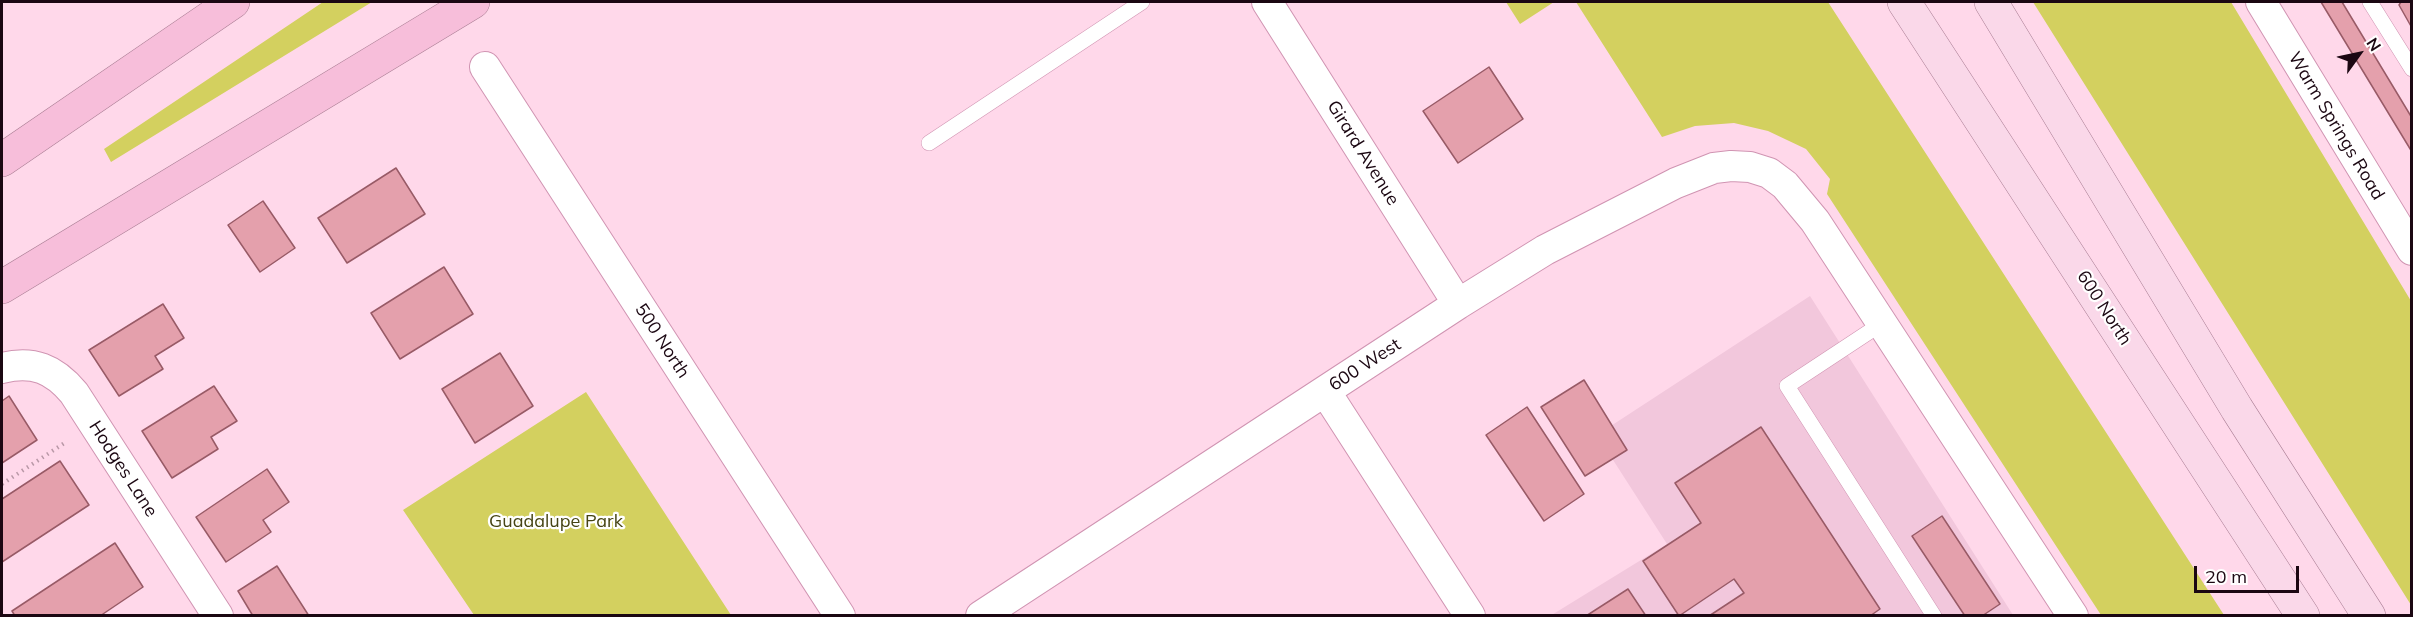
<!DOCTYPE html>
<style>
body{margin:0}
#map{position:relative;width:2413px;height:617px;overflow:hidden;background:#ffd8ea;font-family:Mulish,sans-serif}
canvas{display:block}
.frame{position:absolute;inset:0;border:3px solid #1b0712;pointer-events:none}
.north{position:absolute;left:2329px;top:24px;width:60px;height:60px;-webkit-text-stroke:4px #fff;paint-order:stroke;rotate:57deg;font-size:16px;font-weight:700;line-height:24px;text-align:center;color:#1b0712}
.north::after{content:'';display:block;margin:auto;width:21px;height:27px;background:#1b0712;clip-path:polygon(50% 0,100% 100%,50% 72%,0 100%)}
.scale{position:absolute;left:2194px;top:566px;width:105px;height:27px;box-sizing:border-box;border:3px solid #1b0712;border-top:0;padding-left:8px;font-size:18px;line-height:21px;white-space:nowrap;color:#1b0712;-webkit-text-stroke:4px #fff;paint-order:stroke}
</style>
<div id="map">
<canvas width="2413" height="617"></canvas>
<div class="frame"></div>
<div class="north">N</div>
<div class="scale">20 m</div>
</div>
<script>
const g = document.querySelector('canvas').getContext('2d');
g.lineJoin = 'round';
function paint(path, color) { g.fillStyle = color; g.fill(path, 'evenodd'); }
function stroke(path, color, width, dash) { g.strokeStyle = color; g.lineWidth = width; g.lineCap = dash ? 'butt' : 'round'; g.setLineDash(dash || []); g.stroke(path); }
function label(font, color, halo, rows, align = 'center') {
  g.font = font + ' Mulish,sans-serif'; g.lineWidth = 4.5; g.setLineDash([]); g.textBaseline = 'middle'; g.strokeStyle = halo; g.fillStyle = color; for (const [text, x, y, turn = 0] of rows) {
    g.save(); g.translate(x, y); g.rotate((+turn || 0) * Math.PI / 180); g.textAlign = isNaN(turn) ? turn : align; if (halo) g.strokeText(text, 0, 0); g.fillText(text, 0, 0); g.restore();
  }
}
const built = new Path2D(`
 M1810,296L2013,615L1550,616L1667,544L1597,435Z`);
const green = new Path2D(`
 M323,2H372L111,162L104,149Z
 M1506,2H1554L1520,24Z
 M1576,2H1828L2224,615H2101L1827,194L1830,179L1806,149L1768,131L1734,123L1695,126L1662,137Z
 M2033,2H2231L2411,301V605Z
 M586,392L731,615H474L403,510Z`);
const building = new Path2D(`
 M2321,2H2342L2412,118V152Z
 M2401,2H2412V28L2399,5Z
 M1489,67L1523,119L1458,163L1423,111Z
 M396,168L425,214L347,263L318,218Z
 M263,201L295,248L260,272L228,225Z
 M444,267L473,314L400,359L371,313Z
 M163,304L184,338L155,356L163,369L119,396L89,350Z
 M500,353L533,406L475,443L442,389Z
 M1584,380L1627,450L1585,476L1541,407Z
 M214,386L237,421L211,437L218,449L172,478L142,431Z
 M9,396L37,440L2,463V401Z
 M1527,407L1584,494L1544,521L1486,435Z
 M1761,427L1880,609L1870,616H1709L1744,593L1734,579L1679,616L1643,561L1701,523L1675,483Z
 M60,461L89,505L2,562V499Z
 M267,469L289,502L263,520L271,532L226,562L196,517Z
 M1942,516L2000,604L1982,616H1965L1912,536Z
 M115,543L143,587L100,616H15L12,611Z
 M277,566L309,616H253L238,591Z
 M1628,589L1646,616H1586Z`);
const path = new Path2D(`
 M2,484L66,442`);
const service = new Path2D(`
 M2370,2L2412,69
 M929,143L1142,2
 M1881,324L1787,386L1934,616`);
const minor = new Path2D(`
 M1267,2L1458,304
 M2261,2L2412,250
 M485,67L840,616
 M2,368C33,360 54,369 74,393L218,616
 M1325,391L1470,616
 M981,616L1458,304L1545,250L1676,183L1714,168L1731,166L1750,167L1769,173L1785,185L1815,221L2073,616`);
const primary = new Path2D(`
 M1904,2L2303,616
 M1991,2L2237,409L2369,616`);
const motorway = new Path2D(`
 M2,160L233,2
 M2,287L473,2`);
const streetNames = [
 ["Warm Springs Road",2336,126,59],
 ["Girard Avenue",1363,153,58],
 ["600 North",2104,308,57],
 ["500 North",662,341,57],
 ["600 West",1365,365,-33],
 ["Hodges Lane",123,469,57]
];
const parkNames = [
 ["Guadalupe Park",556,522]
];
paint(built, '#f2c7dc');
paint(green, '#d3d05f');
paint(building, '#e4a0ac');
stroke(building, '#985a66', 1.5);
stroke(service, '#d094b2', 16);
stroke(minor, '#d094b2', 32);
stroke(primary, '#aa7e94', 34);
stroke(motorway, '#aa7e94', 34);
stroke(path, '#b998a7', 4, [1.5, 4.5]);
stroke(service, '#fff', 15);
stroke(minor, '#fff', 30);
stroke(primary, '#fad8e9', 33);
stroke(motorway, '#f7beda', 33);
label('18px', '#1b0712', '#fff', streetNames);
label('18px', '#464414', '#fff', parkNames);
</script>
